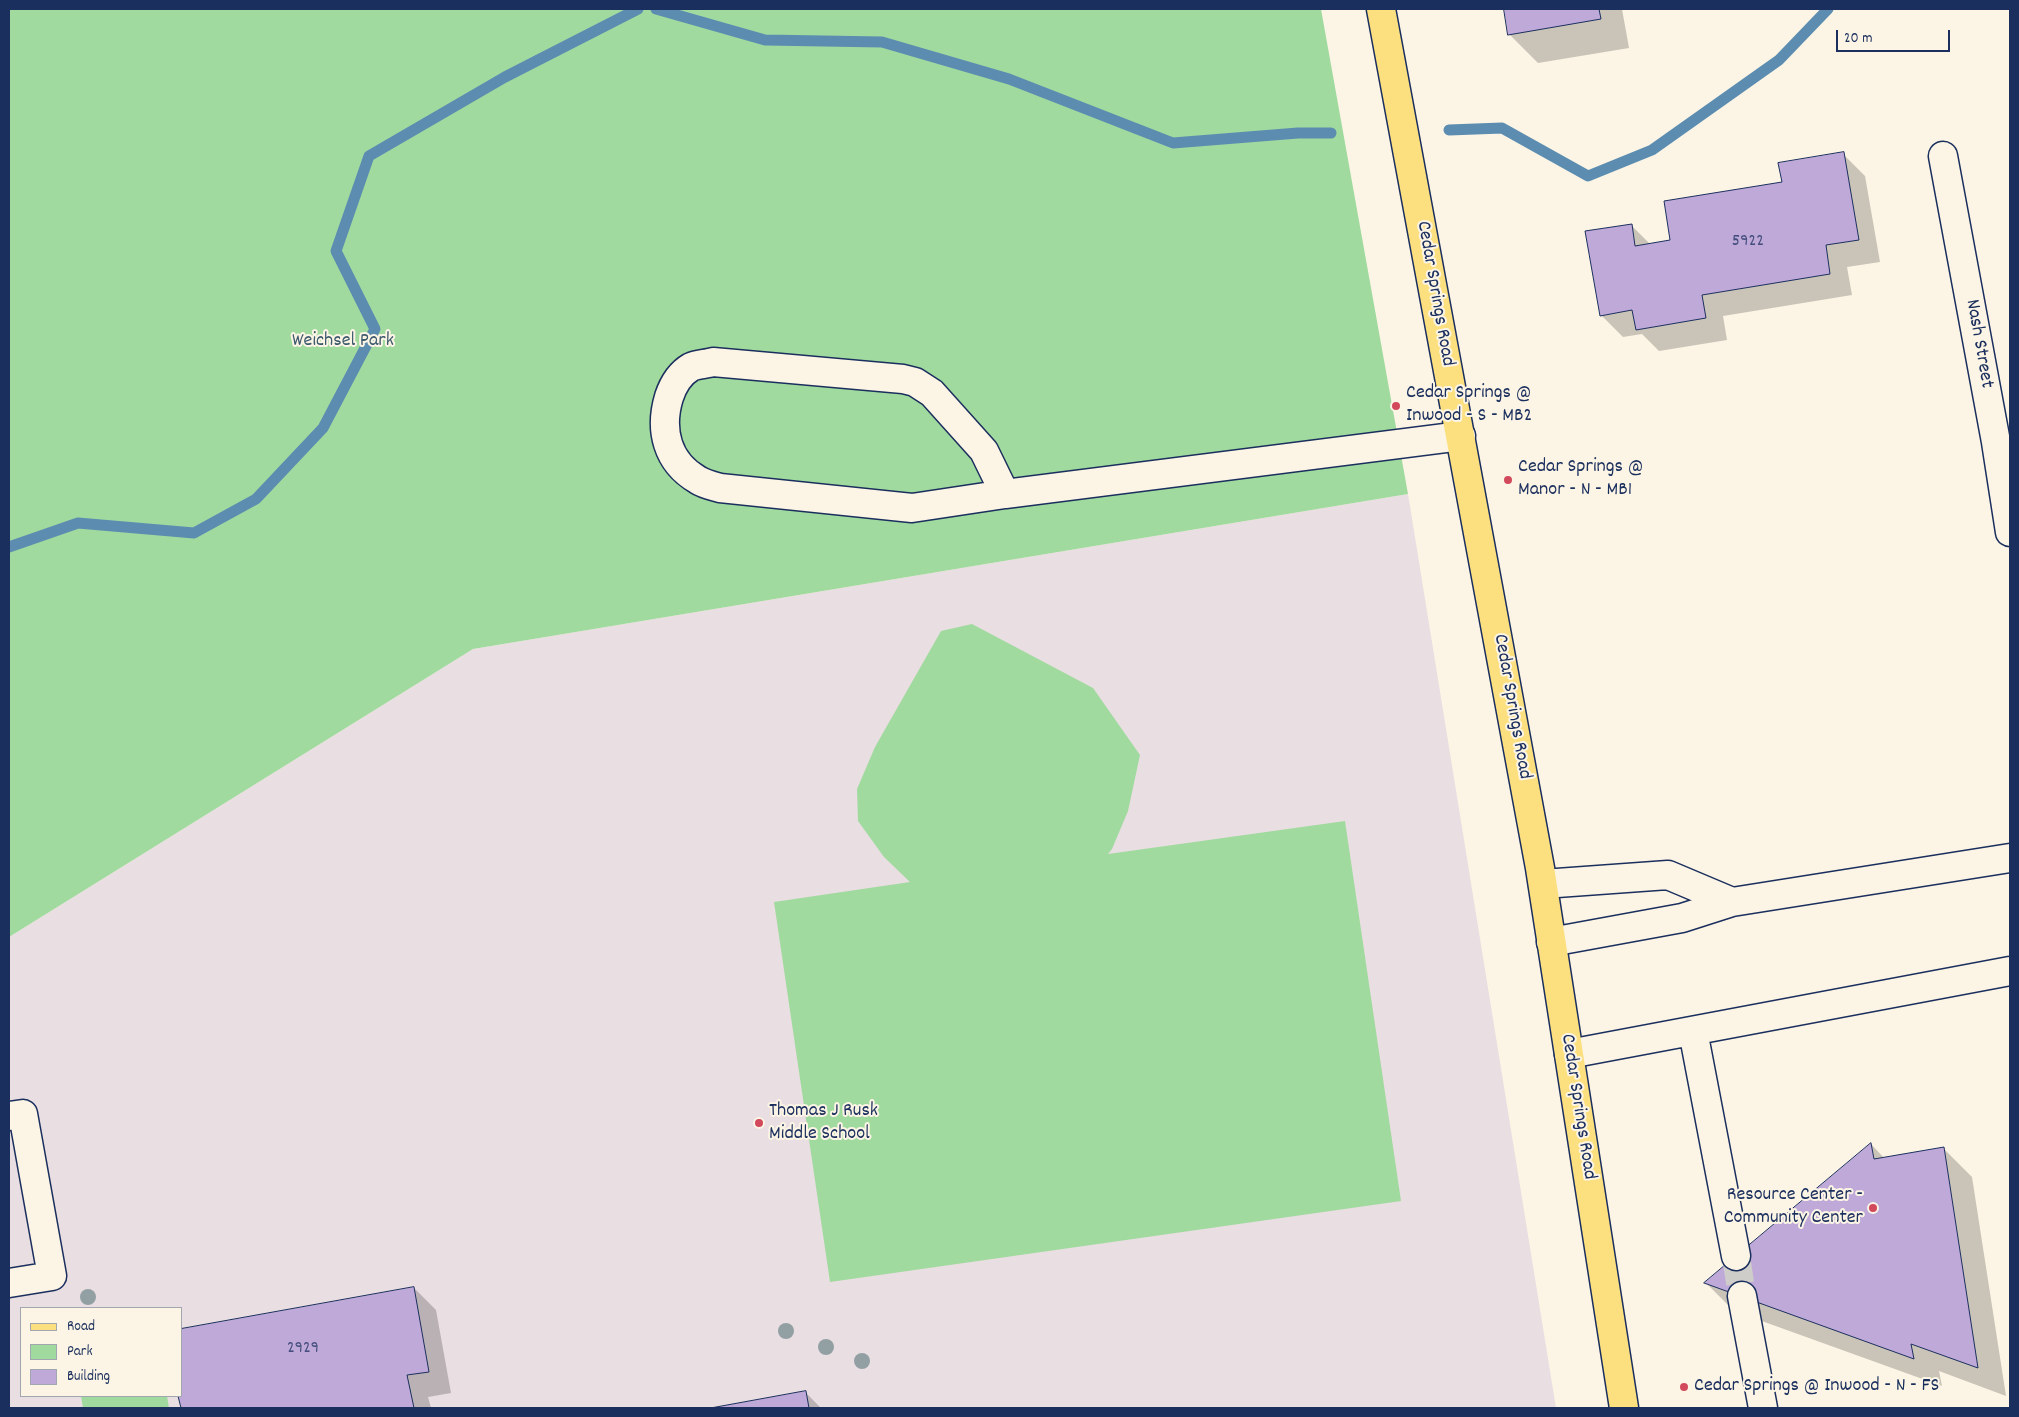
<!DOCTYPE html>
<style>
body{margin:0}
#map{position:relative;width:2019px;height:1417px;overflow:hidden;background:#fcf5e5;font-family:Dekko,sans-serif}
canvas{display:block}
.frame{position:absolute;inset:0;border:10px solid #1b2f5e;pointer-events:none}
.legend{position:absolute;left:20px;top:1307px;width:162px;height:90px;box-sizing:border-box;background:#fcf5e5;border:1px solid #a2a6af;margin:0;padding:6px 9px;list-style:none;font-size:15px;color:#1b2f5e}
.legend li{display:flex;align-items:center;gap:10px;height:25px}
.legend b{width:25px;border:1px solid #a2a6af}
.scale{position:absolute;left:1836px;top:30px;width:114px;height:22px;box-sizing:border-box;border:2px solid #1b2f5e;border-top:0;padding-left:6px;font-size:15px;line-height:18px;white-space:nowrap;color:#1b2f5e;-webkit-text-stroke:4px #fcf5e5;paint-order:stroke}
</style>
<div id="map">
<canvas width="2019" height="1417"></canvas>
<div class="frame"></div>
<ul class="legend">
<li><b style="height:6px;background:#fce080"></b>Road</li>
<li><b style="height:14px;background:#a1da9f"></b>Park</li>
<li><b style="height:14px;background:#bea9d8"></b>Building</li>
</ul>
<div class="scale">20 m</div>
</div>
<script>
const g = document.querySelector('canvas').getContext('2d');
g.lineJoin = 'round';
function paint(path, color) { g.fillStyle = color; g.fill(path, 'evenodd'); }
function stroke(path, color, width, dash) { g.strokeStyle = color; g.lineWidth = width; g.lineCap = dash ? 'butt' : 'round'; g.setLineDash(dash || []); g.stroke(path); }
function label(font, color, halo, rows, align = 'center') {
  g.font = font + ' Dekko,sans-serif'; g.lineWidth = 4; g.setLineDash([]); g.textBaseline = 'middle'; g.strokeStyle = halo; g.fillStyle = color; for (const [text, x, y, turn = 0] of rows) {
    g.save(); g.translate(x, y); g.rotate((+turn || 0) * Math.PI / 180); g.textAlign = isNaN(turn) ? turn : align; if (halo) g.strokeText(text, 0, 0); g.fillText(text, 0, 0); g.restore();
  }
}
const built = new Path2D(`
 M1408,494L1556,1408H9V937L473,649ZM21,1308H181V1396H21Z`);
const green = new Path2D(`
 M9,9H1321L1408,494L473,649L9,937Z
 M972,624L1093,688L1140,755L1128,811L1112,849L1108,854L1345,821L1401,1201L830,1282L774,902L910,882L884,857L858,821L857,789L875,747L941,631Z
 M81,1396H167L169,1408H83Z`);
const shadow = new Path2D(`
 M1505,9H1622L1629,48L1538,63L1509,34Z
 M1843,154L1865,176L1880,262L1847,267L1852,295L1723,316L1727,340L1659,351L1642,334L1623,337L1601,315L1631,225L1651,245L1672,241Z
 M1871,1144L1885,1159L1943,1148L1972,1177L2006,1396L1939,1371L1942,1386L1734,1311L1706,1283Z
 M414,1288L436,1310L451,1393L428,1397L431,1408H183L180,1396Z
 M806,1393L821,1408H718Z`);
const stream = new Path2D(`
 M656,9L765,40L882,42L1009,79L1173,143L1298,133H1331
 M1449,130L1502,128L1588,176L1652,150L1779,60L1828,9
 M9,547L78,523L194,533L256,499L323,428L375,329L336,251L369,156L505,77L638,9`);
const building = new Path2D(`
 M1504,9H1599L1601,19L1508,35Z
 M1844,152L1859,240L1826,245L1830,274L1702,295L1706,318L1636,330L1632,310L1600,316L1585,231L1632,224L1635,246L1670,240L1664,201L1782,182L1778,163Z
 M1871,1143L1874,1159L1944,1147L1978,1368L1911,1344L1914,1359L1704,1283Z
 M414,1287L429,1372L407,1375L414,1408H181L178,1396H181V1329Z
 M806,1391L809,1408H711Z`);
const minorTunnel = new Path2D(`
 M1736,1256L1742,1296`);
const minor = new Path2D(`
 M1943,156L1996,442L2010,532
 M1005,494L984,451L932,393L915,382L903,379L713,362C707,364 697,364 691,367C679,374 673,385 669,397C659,430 667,462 698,480C704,484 713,486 720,488L912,508L1005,494L1461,436
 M1543,884L1668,875L1732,902L2010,858
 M1551,942L1682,918L1732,902
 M1693,1031L1736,1256
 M1569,1054L2010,971
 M9,1116L23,1114L52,1276L9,1283
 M1742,1296L1763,1408`);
const major = new Path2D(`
 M1381,9L1540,868L1624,1408`);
const trees = [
 [88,1297],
 [786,1331],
 [826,1347],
 [862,1361]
];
const markers = [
 [1396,406,5,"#d1495b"],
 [1508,480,5,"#d1495b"],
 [759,1123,5,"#d1495b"],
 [1873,1208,5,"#d1495b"],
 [1684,1387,5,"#d1495b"]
];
const numberNames = [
 ["5922",1748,243],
 ["2929",303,1350]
];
const streetNames = [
 ["Cedar Springs Road",1434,294,80],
 ["Nash Street",1978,344,80],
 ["Cedar Springs Road",1511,707,80],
 ["Cedar Springs Road",1577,1107,81]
];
const parkNames = [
 ["Weichsel Park",343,342]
];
const poiNames = [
 ["Cedar Springs @",1406,394],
 ["Inwood - S - MB2",1406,417],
 ["Cedar Springs @",1518,468],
 ["Manor - N - MB1",1518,491],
 ["Thomas J Rusk",769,1112],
 ["Middle School",769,1135],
 ["Resource Center -",1863,1196,"right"],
 ["Community Center",1863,1219,"right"],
 ["Cedar Springs @ Inwood - N - FS",1694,1387]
];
paint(built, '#e9dee1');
paint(green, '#a1da9f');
paint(shadow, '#0003');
stroke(stream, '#5c8db1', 11);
paint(building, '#bea9d8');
stroke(building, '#1b2f5e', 1);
stroke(minorTunnel, '#cfcdca', 28, [28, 14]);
stroke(minor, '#1b2f5e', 31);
stroke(major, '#1b2f5e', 31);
stroke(minor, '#fcf5e5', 28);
stroke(major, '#fce080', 28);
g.fillStyle = '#92a0a4';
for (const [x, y] of trees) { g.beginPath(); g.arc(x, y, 8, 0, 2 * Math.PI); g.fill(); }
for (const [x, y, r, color] of markers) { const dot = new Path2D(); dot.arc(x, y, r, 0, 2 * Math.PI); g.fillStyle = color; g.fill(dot); stroke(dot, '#fcf5e5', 2); }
label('18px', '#444e7c', null, numberNames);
label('20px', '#1b2f5e', '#fcf5e5', streetNames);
label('20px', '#3c5a6e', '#fcf5e5', parkNames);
label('20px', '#1b2f5e', '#fcf5e5', poiNames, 'left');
</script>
